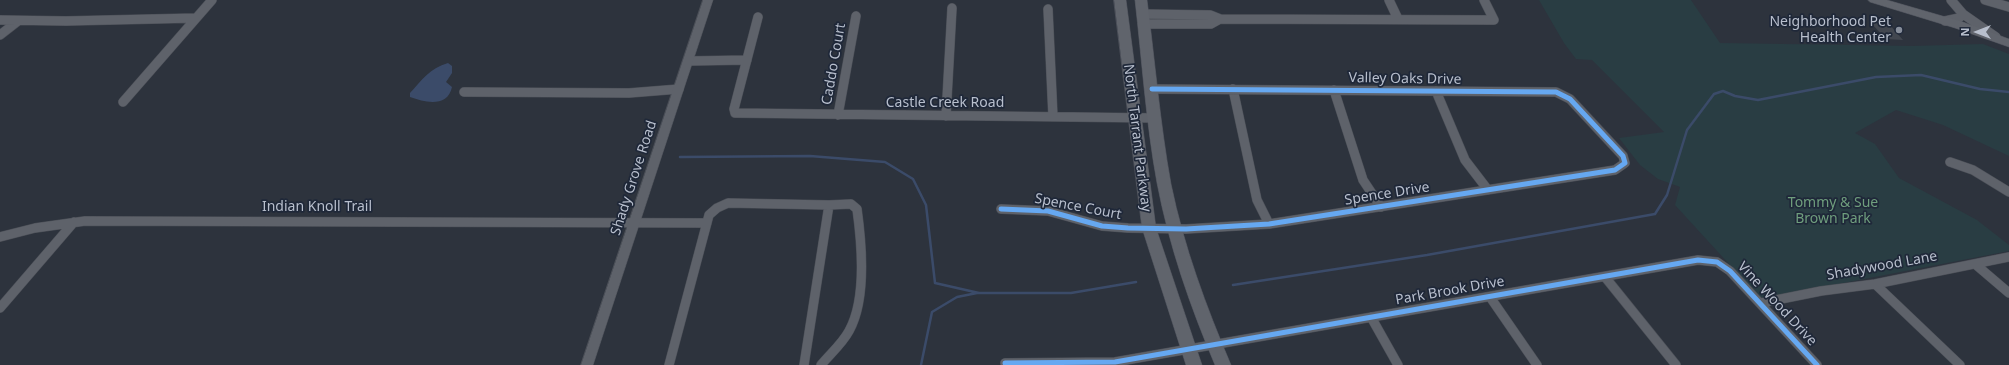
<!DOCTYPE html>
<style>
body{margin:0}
#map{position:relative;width:2009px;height:365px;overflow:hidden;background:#2d333d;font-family:"Noto Sans",sans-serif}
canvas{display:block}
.north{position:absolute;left:1957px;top:12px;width:40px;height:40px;-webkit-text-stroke:3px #1f2839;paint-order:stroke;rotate:270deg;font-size:11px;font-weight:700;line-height:16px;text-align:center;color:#b8bfcd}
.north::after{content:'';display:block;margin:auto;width:14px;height:18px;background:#b8bfcd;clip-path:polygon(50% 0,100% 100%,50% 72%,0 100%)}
</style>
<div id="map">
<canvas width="2009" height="365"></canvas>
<div class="north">N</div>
</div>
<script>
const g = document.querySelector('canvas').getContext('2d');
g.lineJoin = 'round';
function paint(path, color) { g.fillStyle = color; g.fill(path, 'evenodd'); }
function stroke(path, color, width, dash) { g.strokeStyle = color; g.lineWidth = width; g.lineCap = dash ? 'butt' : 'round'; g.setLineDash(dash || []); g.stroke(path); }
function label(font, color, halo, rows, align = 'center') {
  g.font = font + ' "Noto Sans",sans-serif'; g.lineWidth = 3.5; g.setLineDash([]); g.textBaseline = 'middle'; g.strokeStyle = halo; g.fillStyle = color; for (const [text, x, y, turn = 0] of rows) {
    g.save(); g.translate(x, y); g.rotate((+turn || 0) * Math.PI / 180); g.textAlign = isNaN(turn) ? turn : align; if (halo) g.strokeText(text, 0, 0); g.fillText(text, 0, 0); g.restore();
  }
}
const green = new Path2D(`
 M1539,0H1691L1720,43L1912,46L1983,44L2009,54V156L1943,125L1896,110L1855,133L1875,144L1899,178L1977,220L2009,245V251L1761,299L1675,205L1680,187L1658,179L1640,165L1619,138L1664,132L1592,60L1576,59L1564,43Z`);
const water = new Path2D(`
 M448,63L452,66V73L446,82L452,87C448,107 426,103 410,97V93C422,80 430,68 448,63Z`);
const stream = new Path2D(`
 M680,157L810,156L885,162L913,179L926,205L935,283L979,293H1071L1136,282
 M1233,285L1427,255L1655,214L1667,195L1687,130L1714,94L1723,91L1735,96L1758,100L1876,77L1921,75L1980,89L2009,92
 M921,365L932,312L957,297L977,293`);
const building = new Path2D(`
 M1870,22L1888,23L1903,40L1886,39Z`);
const minor = new Path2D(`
 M1389,0L1398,19
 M1951,0L1963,14L1996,37
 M1985,0L2009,7
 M1048,9L1053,117
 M1143,14L1210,15L1220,19L1494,20L1484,0
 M758,17L734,109L735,113L1156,118
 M0,20L66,21L196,18
 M1945,21L1959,18L1963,14
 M1144,24H1211L1220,19
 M0,35L18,21
 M689,61L747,60
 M1233,89L1257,200L1269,224
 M1334,90L1363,180L1381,207
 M1436,91L1465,160L1488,190
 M464,92L629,93L679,89
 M123,102L212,0
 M838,115L856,16
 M946,116L952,8
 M1950,162L1973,170L2009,192
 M1001,209L1048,211L1102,226L1128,228L1186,229L1269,224L1615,170L1625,163L1623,156L1570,99L1556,92L1152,89
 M0,237L35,228L85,221L707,223
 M1975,264L2009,293
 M1605,277L1676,365
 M1875,284L1960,365
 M1490,297L1537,365
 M1761,303L1821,291L1875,284L2009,257
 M0,308L74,222
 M1371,317L1398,365
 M1005,363L1115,362L1698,260L1717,262L1730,271L1817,365
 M669,365L709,215L717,208L728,203L829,205L804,365
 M821,365C830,354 842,344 849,331C867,299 862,245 857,209L851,204L829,205`);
const tertiary = new Path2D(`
 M703,0H713L593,365H581Z`);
const primary = new Path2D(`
 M1114,0H1126L1156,228L1202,365H1186L1142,228Z
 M1135,0H1147C1155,61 1160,123 1171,184C1184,247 1206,306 1231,365H1215C1190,306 1169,246 1157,183C1146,123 1142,61 1135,0Z
 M1868,0H1887L1963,22L2009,39V47L1955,28L1870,2Z`);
const cycleway = new Path2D(`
 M1001,209L1048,211L1102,226L1128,228L1186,229L1269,224L1615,170L1625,163L1623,156L1570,99L1556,92L1152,89
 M1005,363L1115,362L1698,260L1717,262L1730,271L1817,365`);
const markers = [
 [1899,30,4,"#878e9b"]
];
const poiNames = [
 ["Neighborhood Pet",1891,22],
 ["Health Center",1891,38]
];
const streetNames = [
 ["Caddo Court",834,64,-80],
 ["Valley Oaks Drive",1405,79,1],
 ["Castle Creek Road",945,103],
 ["North Tarrant Parkway",1137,138,83],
 ["Shady Grove Road",634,178,-72],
 ["Spence Drive",1387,194,-9],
 ["Indian Knoll Trail",317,207],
 ["Spence Court",1078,207,11],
 ["Shadywood Lane",1882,266,-10],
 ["Park Brook Drive",1450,291,-10],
 ["Vine Wood Drive",1777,304,47]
];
const parkNames = [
 ["Tommy & Sue",1833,203],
 ["Brown Park",1833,219]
];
paint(green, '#293d43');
paint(water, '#3b4b69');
stroke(stream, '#3b4b69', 2.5);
paint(building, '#424750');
stroke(minor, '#4b4f57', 10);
stroke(tertiary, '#4b4f57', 1);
stroke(primary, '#4b4f59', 1);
stroke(minor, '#5e626a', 9);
paint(tertiary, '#5e626a');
paint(primary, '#60646c');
stroke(cycleway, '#66a8f1', 5);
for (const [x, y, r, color] of markers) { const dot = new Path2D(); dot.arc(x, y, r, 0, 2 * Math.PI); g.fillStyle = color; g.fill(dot); stroke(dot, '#1f2839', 1.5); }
label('14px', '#b8bfcd', '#1f2839', poiNames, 'right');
label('14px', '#b8bfcd', '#1f2839', streetNames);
label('14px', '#6f9e7d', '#1f2839', parkNames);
</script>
